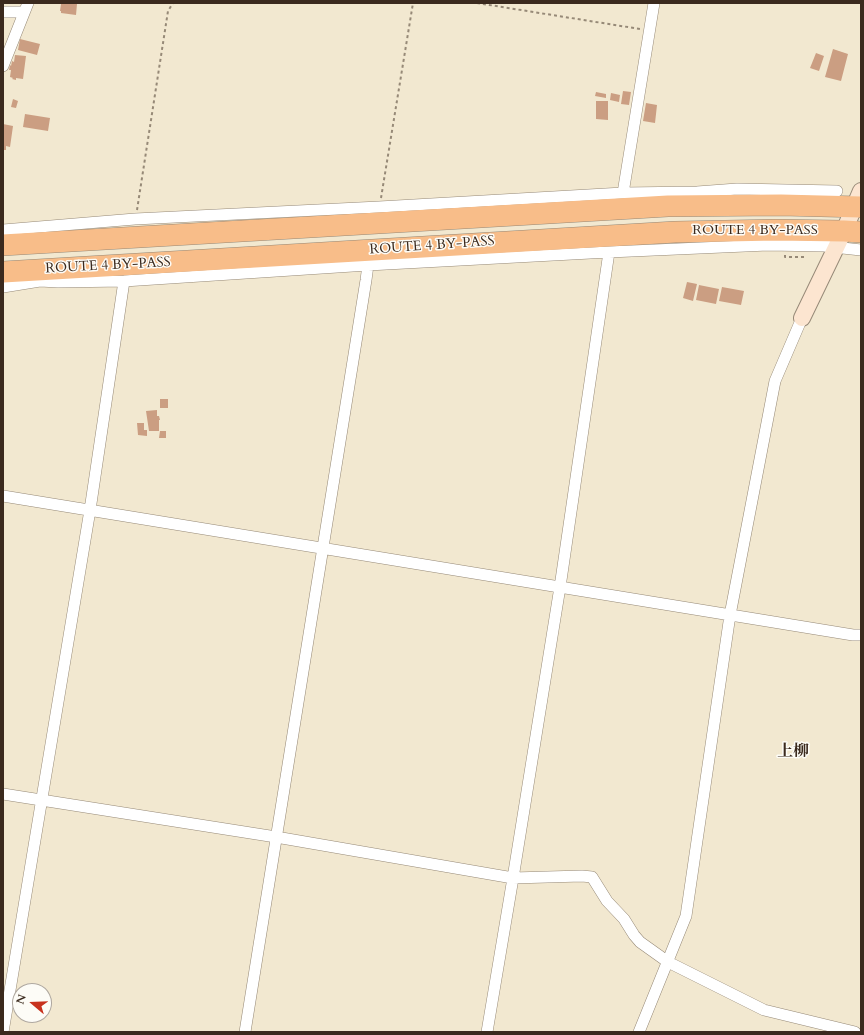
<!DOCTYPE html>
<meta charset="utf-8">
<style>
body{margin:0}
#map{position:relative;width:864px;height:1035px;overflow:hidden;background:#f2e8d0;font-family:Cardo,serif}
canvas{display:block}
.frame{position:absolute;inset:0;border:4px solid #3b2a1e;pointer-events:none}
.north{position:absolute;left:12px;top:983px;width:40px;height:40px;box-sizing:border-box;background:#fdfcf7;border:1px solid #afa8a0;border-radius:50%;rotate:289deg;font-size:11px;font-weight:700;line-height:16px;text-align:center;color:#3b2a1e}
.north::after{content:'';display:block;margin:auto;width:14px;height:18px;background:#c8321e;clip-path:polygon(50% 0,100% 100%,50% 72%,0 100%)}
</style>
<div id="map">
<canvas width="864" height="1035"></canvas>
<div class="frame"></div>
<div class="north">N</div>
</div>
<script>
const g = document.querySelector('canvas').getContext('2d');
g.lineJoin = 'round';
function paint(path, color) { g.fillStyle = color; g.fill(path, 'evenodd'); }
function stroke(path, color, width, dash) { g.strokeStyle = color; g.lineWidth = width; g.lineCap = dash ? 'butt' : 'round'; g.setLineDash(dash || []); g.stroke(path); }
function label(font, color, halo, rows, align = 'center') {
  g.font = font + ' Cardo,"Noto Serif JP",serif'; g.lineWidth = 3; g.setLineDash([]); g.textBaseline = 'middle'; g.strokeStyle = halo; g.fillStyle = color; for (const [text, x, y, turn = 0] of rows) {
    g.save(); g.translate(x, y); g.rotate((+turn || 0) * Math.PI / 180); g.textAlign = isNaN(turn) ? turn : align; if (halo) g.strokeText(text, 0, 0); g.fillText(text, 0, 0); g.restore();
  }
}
const building = new Path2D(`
 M63,3L77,4L76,15L61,13V11H60L61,4H63Z
 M20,39L40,44L37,55L18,50Z
 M833,49L848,54L841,81L825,77Z
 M816,53L824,56L819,71L810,68Z
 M15,55L26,56L23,79L16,78V80L12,79L13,78L10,77L11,70H9L10,65L11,66L12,61L14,62Z
 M623,91L631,92L629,105L621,104Z
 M596,92L606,94V98L595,96Z
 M611,93L620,95L619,102L610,100Z
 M13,99L18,101L16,108L11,107Z
 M596,101H608V120L596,119Z
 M646,103L657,105L655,123L643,121Z
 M25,114L50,118L48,131L23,127Z
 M3,124L13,126L10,147L6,146V150H3Z
 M687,282L697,284L693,301L683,298Z
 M699,285L719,289L716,304L696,300Z
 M722,287L744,291L741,305L719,301Z
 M160,399H168V408H160Z
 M157,410V416H159L160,420H159V431H149L146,411Z
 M137,423H144V430H147V436L138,435Z
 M160,431H166V438H159Z`);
const path = new Path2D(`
 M477,3L640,29
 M381,198L413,3
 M137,210L168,11L173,3
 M785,255V257H804`);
const street = new Path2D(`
 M3,12H24
 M3,66L28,3
 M623,193L654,3
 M3,230L135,219L379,207L623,193L697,192L737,189L837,191
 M3,287L40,281L58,282L124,281L368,265L609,252L768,245L824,246L861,250
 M3,496L853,635H861
 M3,794L276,837L513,878L582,876L592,877L607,901L624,919L634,935L640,942L668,962L764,1010L855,1032
 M3,1032L90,510L124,281
 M245,1032L366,280L368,265V258
 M487,1032L513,878L560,587L609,252
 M639,1032L686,916L730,615L775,381L802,318`);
const secondary = new Path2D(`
 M802,318L844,231L861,191`);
const highway = new Path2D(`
 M3,245L668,206L781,205L861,207
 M3,272L675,232L776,230L844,231L861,232`);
const streetNames = [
 ["ROUTE 4 BY-PASS",755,231],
 ["ROUTE 4 BY-PASS",432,246,-4],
 ["ROUTE 4 BY-PASS",108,266,-3]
];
const quarterNames = [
 ["上柳",793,752]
];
paint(building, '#cb9e82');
stroke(street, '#968977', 12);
stroke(secondary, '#968977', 18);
stroke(highway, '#968977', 22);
stroke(path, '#968977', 2, [3, 3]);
stroke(street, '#fff', 11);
stroke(secondary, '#fce5d0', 16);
stroke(highway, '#f8bd89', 21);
label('14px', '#3b2a1e', '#fdfcf7', streetNames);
label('bold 16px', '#3b2a1e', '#fdfcf7', quarterNames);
</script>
